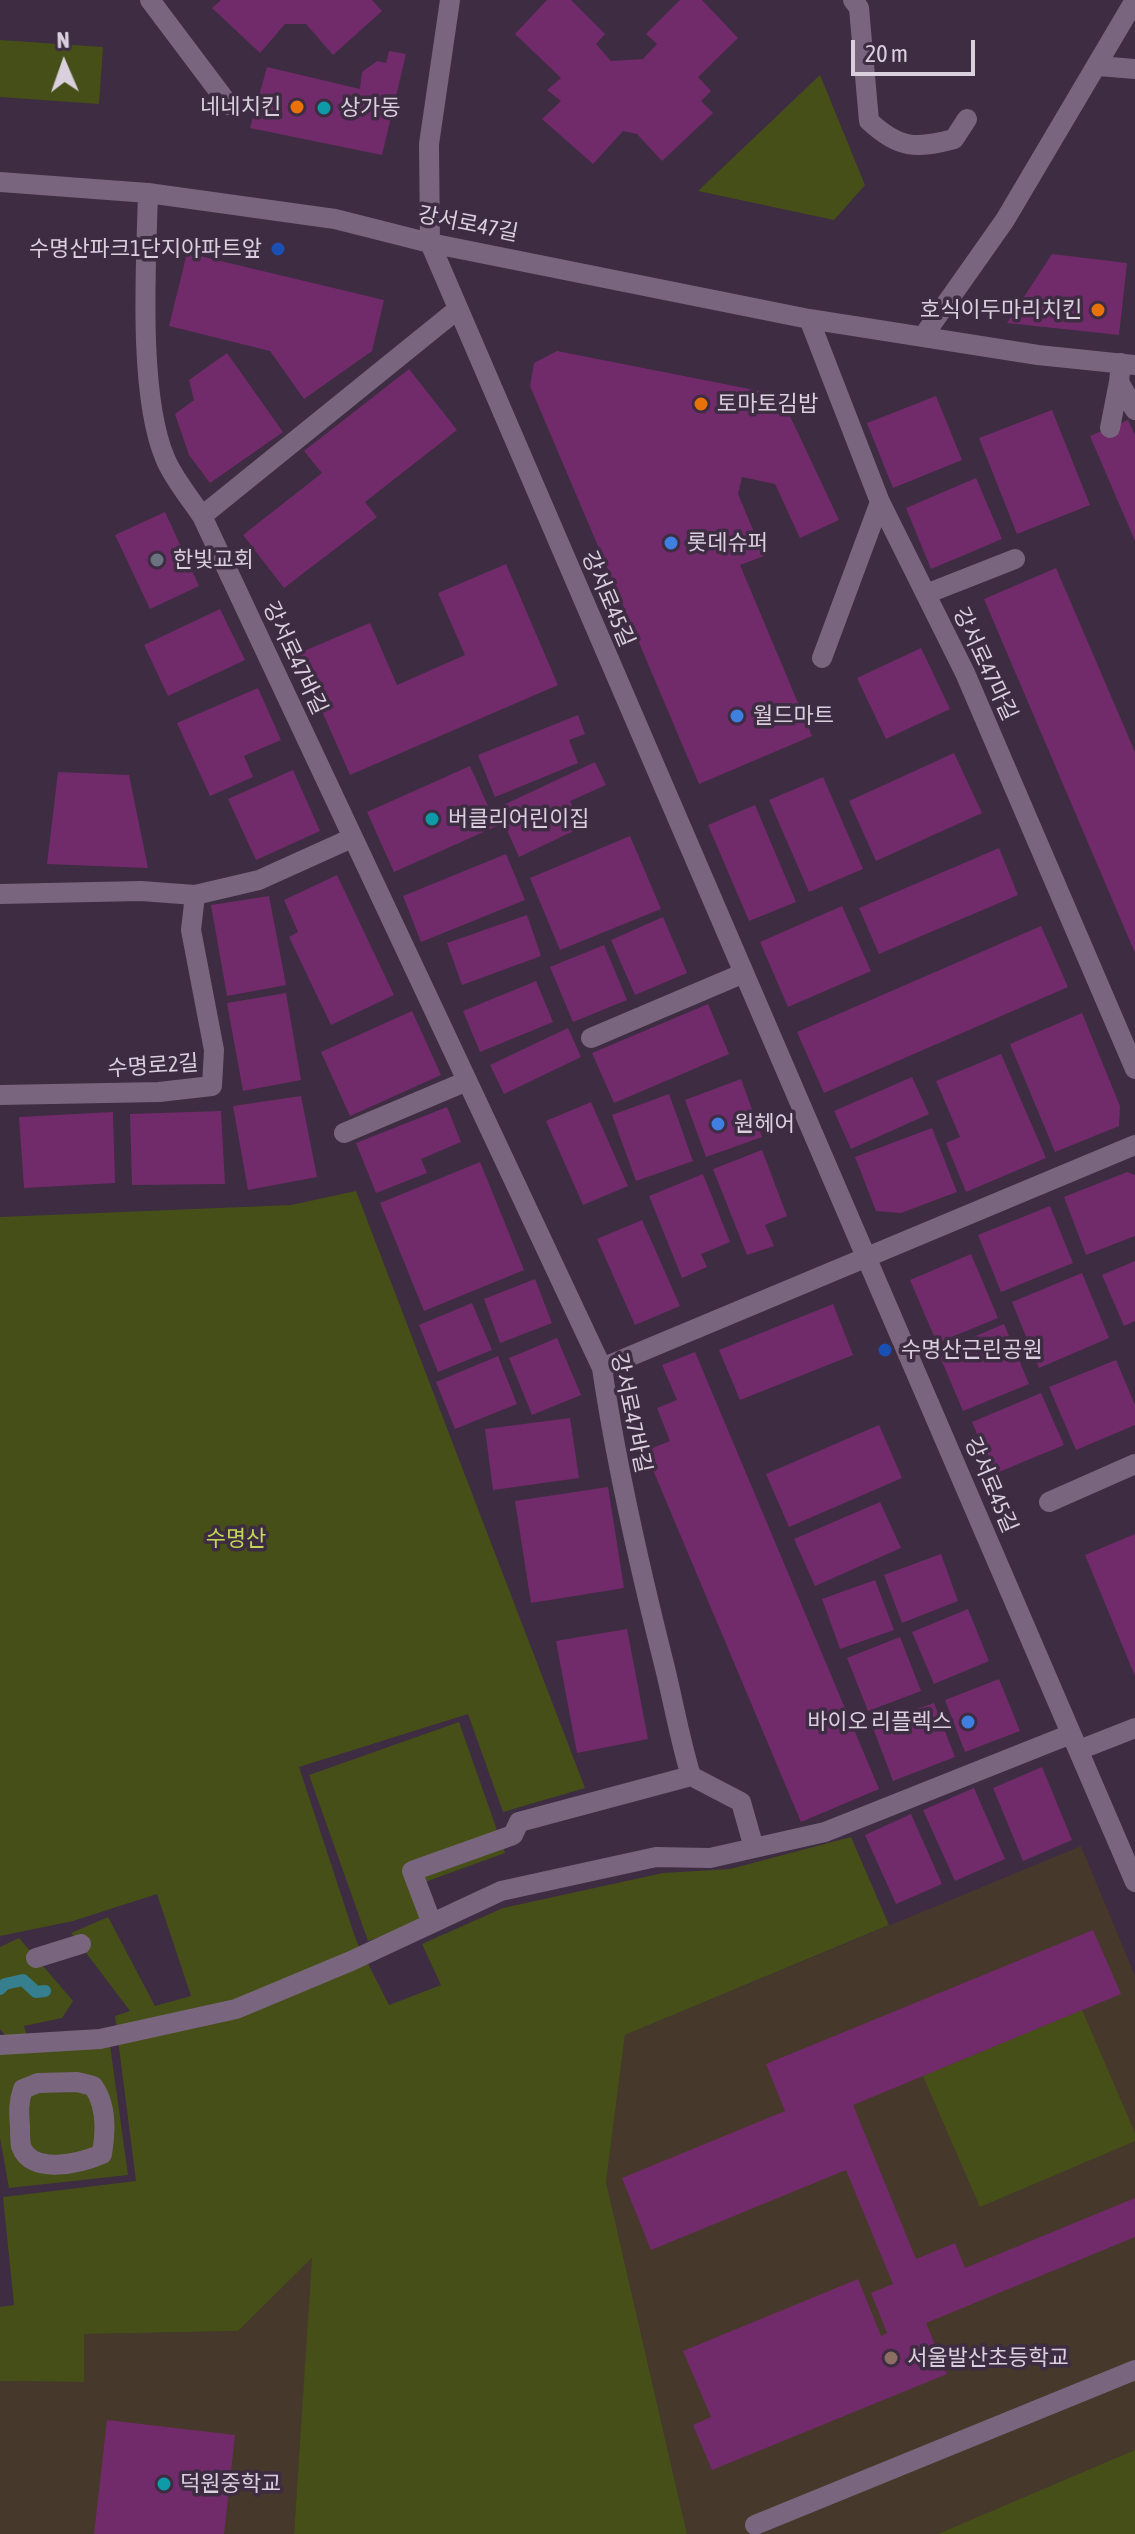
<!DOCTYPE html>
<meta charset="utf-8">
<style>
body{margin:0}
#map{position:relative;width:1135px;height:2534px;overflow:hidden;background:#3d2c42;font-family:"Asap Condensed",sans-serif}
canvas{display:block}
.north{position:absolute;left:24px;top:24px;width:80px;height:80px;-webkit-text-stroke:6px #3d2c42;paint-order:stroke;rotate:358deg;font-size:22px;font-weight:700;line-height:32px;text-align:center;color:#dacfdd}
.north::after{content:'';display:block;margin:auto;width:28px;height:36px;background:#dacfdd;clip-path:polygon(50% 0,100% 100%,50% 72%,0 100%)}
.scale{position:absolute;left:851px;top:40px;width:124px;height:36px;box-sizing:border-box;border:4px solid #dacfdd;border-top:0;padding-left:10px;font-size:24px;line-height:28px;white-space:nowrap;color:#dacfdd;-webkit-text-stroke:6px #3d2c42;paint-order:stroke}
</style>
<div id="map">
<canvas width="1135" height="2534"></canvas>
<div class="north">N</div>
<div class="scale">20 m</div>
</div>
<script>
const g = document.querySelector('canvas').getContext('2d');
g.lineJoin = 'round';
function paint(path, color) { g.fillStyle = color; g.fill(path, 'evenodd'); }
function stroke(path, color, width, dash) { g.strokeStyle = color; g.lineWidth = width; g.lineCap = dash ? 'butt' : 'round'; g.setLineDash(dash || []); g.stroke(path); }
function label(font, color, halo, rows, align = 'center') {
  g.font = font + ' "Asap Condensed","Noto Sans KR",sans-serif'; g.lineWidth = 7; g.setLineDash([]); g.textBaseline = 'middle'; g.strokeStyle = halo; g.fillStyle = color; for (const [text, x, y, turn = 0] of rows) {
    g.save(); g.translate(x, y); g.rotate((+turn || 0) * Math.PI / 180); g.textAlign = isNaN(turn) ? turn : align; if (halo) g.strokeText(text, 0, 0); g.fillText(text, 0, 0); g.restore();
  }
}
const education = new Path2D(`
 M1081,1846L1135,1976V2534H687L606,2182L625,2035Z
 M313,2257L294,2534H0V2381L84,2382L83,2334L238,2331Z`);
const green = new Path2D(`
 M0,40L103,47L99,104L0,97Z
 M820,75L865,185L834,220L698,191Z
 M356,1191L585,1788L503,1812L468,1714L299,1767L356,1940L389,2005L441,1985L422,1944L503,1908L663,1873L730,1869L851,1837L889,1925L625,2035L606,2182L687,2534H294L312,2258L238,2331L84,2334V2382L0,2381V2307L14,2305L3,2197L136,2181L115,2016L130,2011L71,1933L108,1917L155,2006L191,1996L157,1894L73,1921L0,1936V1217L291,1205Z
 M459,1722L505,1853L425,1882L437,1917L368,1941L309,1775Z
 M19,1938L73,2001L62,2018L24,2026L29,2043L109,2038L128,2175L9,2188L0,2138V2045L12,2044L0,2029V1947Z
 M1082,2010L1135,2133V2141L980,2207L923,2076Z
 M1135,2450V2534H938Z`);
const stream = new Path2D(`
 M0,1989L5,1984L23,1980L36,1992L45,1991`);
const building = new Path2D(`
 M221,0H372L382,11L333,55L306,24H285L260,53L212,8Z
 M547,0H571L605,34L596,44L611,61L643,59L657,44L646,34L680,0H702L738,38L698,77L711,91L701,101L713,113L662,161L637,134L623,131L593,164L542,119L561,101L547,90L561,78L515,34Z
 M389,51L406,54L382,155L250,128L267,67L360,89L362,72L377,61L386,63Z
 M187,253L384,300L372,351L304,399L270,351L169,326Z
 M1052,254L1127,263L1119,335L1007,323Z
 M557,351L780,395L839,520L800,538L775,484L742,477L738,494L764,556L740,565L812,736L699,784L530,386L534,363Z
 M227,353L283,432L210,483L189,455L175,414L194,400L189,380Z
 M409,369L457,430L365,502L377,517L284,588L243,535L322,473L304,451Z
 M936,396L962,460L893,488L867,423Z
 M1052,410L1090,505L1017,534L979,438Z
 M1128,420L1135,435V541L1090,436Z
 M976,478L1002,539L931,569L906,508Z
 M165,512L199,586L150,609L115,535Z
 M506,564L558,685L350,775L297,654L370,623L397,685L465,655L438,593Z
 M1056,568L1135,752V953L984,599Z
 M220,609L245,660L168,696L144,645Z
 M921,648L950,709L886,739L857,678Z
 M258,688L281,740L244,756L253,777L210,796L177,723Z
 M578,715L585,734L569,740L578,763L495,797L478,755Z
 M954,753L982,813L876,861L849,801Z
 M595,762L606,785L570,801L582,827L519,857L497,808Z
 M470,766L497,826L394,872L367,812Z
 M293,770L320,831L256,860L228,799Z
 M58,772L129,775L148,868L47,864Z
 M823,777L863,869L809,892L769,800Z
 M755,805L796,902L749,921L708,825Z
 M630,836L661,909L560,950L530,878Z
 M999,848L1018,895L879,954L859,908Z
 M506,854L525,900L421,942L403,896Z
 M337,875L394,995L331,1025L289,937L298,932L284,900Z
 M269,896L286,985L227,996L211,905Z
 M842,906L871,971L788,1007L760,942Z
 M527,915L541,956L462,985L447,943Z
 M663,917L687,973L635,995L611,940Z
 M1041,926L1068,987L824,1093L797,1032Z
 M604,945L627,1000L573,1022L550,967Z
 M536,981L553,1022L480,1052L463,1011Z
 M286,993L301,1080L243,1091L227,1003Z
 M708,1004L729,1054L614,1103L592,1053Z
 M412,1011L441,1075L350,1116L321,1052Z
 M1082,1013L1120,1106L1119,1126L1055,1152L1010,1044Z
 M568,1028L581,1057L504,1094L490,1065Z
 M1001,1054L1046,1158L966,1192L946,1143L960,1137L936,1081Z
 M912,1077L929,1114L851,1149L834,1111Z
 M741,1079L762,1137L706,1157L685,1100Z
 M669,1094L693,1161L636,1181L612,1115Z
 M301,1096L317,1177L248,1190L233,1106Z
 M591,1102L628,1186L583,1205L546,1121Z
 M447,1107L461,1142L421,1159L427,1173L376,1193L356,1143Z
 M221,1111L225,1184L132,1185L130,1114Z
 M113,1112L115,1183L24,1188L19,1117Z
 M932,1128L957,1192L901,1213L876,1211L855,1157Z
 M762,1150L787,1216L765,1225L774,1246L747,1255L713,1169Z
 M480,1162L524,1270L424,1311L380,1203Z
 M1127,1172L1135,1175V1236L1086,1255L1064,1197Z
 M703,1174L730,1242L701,1254L707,1267L682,1278L649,1196Z
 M1050,1206L1073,1263L1001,1292L978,1235Z
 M642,1220L680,1306L635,1325L597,1239Z
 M971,1254L998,1318L937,1343L910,1280Z
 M1135,1261V1321L1124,1326L1102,1275Z
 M1082,1273L1109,1338L1039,1368L1012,1302Z
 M535,1279L552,1323L500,1343L484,1299Z
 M472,1303L492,1350L438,1372L419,1325Z
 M833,1304L853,1355L740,1400L719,1350Z
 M1004,1324L1029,1384L963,1411L938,1352Z
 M557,1338L581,1395L532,1415L509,1358Z
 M695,1352L879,1789L801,1822L645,1451L670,1441L657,1408L677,1400L662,1365Z
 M498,1356L517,1404L455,1429L436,1382Z
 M1116,1360L1135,1405V1425L1076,1450L1049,1387Z
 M1041,1393L1064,1445L994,1474L972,1422Z
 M570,1418L579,1478L493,1490L485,1429Z
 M879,1425L902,1478L789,1527L766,1474Z
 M608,1487L624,1588L531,1603L515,1501Z
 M880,1502L901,1548L815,1586L794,1539Z
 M1135,1534V1676L1085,1555Z
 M941,1554L958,1601L902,1623L884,1575Z
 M875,1580L894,1630L840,1649L822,1599Z
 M968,1609L989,1661L934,1684L912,1632Z
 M627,1629L648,1739L577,1753L556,1641Z
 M900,1637L921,1691L868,1711L847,1658Z
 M999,1679L1020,1731L965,1752L945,1700Z
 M934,1703L955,1757L893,1781L872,1725Z
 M1042,1767L1072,1840L1023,1861L993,1788Z
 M974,1788L1005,1859L955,1881L923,1810Z
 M911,1814L942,1884L896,1904L865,1835Z
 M1093,1930L1121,1994L853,2105L916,2259L955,2243L965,2268L1135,2198V2237L926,2323L947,2374L712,2470L693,2425L711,2417L683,2351L858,2279L881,2336L887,2333L871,2293L893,2284L846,2170L651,2250L622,2178L785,2111L766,2064Z
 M107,2420L235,2435L224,2534H94Z`);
const minor = new Path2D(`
 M150,0L229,105
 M450,0L429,144L430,243L1135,1882
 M853,0L859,8L869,121C899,149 916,149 954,139L967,119
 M1099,66L1135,69
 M0,182L148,193L335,219L430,243L809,319L1038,355L1135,365
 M148,193C146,264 138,394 165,458C173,478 190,498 202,516L602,1368C617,1470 640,1569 665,1668C674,1705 680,1740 691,1776L741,1802L754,1848
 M809,319L880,502L965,673L1135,1069
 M924,335L1005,220L1135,0
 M1121,363L1119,382L1135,410
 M1110,428L1119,382
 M202,516L458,309
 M926,594L1015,559
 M822,658L880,502
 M0,894L141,891L195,895L259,880L352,838
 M591,1038L744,973
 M0,1095L159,1092L212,1086L214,1050L191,930L195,895
 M344,1133L467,1081
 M602,1368L1135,1145
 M1049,1502L1135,1464
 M1079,1750L1135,1728
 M431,1921L412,1871L513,1835L519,1822L691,1776
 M36,1958L81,1944
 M0,2045L100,2039L236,2009L351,1961L501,1891L656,1857L710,1858L825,1832L1071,1734
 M77,2082L93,2086C107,2105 106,2131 102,2154C81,2163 31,2176 21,2146C20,2141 20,2132 20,2127C19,2113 18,2103 23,2089L38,2083Z
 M755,2525L1135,2370`);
const markers = [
 [297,107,8,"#e8710a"],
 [324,108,8,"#0f9aa8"],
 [278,249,8,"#1a4fb4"],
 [1098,310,8,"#e8710a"],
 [701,404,8,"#e8710a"],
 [671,543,8,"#3f7fe0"],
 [157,560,8,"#6b7280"],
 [737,716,8,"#3f7fe0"],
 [432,819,8,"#0f9aa8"],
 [718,1124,8,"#3f7fe0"],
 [885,1350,8,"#1a4fb4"],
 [968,1722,8,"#3f7fe0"],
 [891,2358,8,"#8d6e63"],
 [164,2484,8,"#0f9aa8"]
];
const poiNames = [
 ["네네치킨",281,107,"right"],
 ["상가동",340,108],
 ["수명산파크1단지아파트앞",262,249,"right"],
 ["호식이두마리치킨",1082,310,"right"],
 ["토마토김밥",717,404],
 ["롯데슈퍼",687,543],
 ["한빛교회",173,560],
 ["월드마트",753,716],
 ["버클리어린이집",448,819],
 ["원헤어",734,1124],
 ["수명산근린공원",901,1350],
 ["바이오 리플렉스",952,1722,"right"],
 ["서울발산초등학교",907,2358],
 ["덕원중학교",180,2484]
];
const streetNames = [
 ["강서로47길",468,224,11],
 ["강서로45길",608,599,67],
 ["강서로47바길",295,658,65],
 ["강서로47마길",985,664,65],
 ["수명로2길",153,1066,-4],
 ["강서로47바길",631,1413,78],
 ["강서로45길",991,1485,67]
];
const parkNames = [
 ["수명산",236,1539]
];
paint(education, '#46382b');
paint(green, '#464f18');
stroke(stream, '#357f8f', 12);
paint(building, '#722b6a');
stroke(minor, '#79657d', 20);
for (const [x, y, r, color] of markers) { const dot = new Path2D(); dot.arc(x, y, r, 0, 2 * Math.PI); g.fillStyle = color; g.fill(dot); stroke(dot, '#3d2c42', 3); }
label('22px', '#dacfdd', '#3d2c42', poiNames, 'left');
label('22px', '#dacfdd', '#3d2c42', streetNames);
label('22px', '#c2d854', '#3d2c42', parkNames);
</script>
